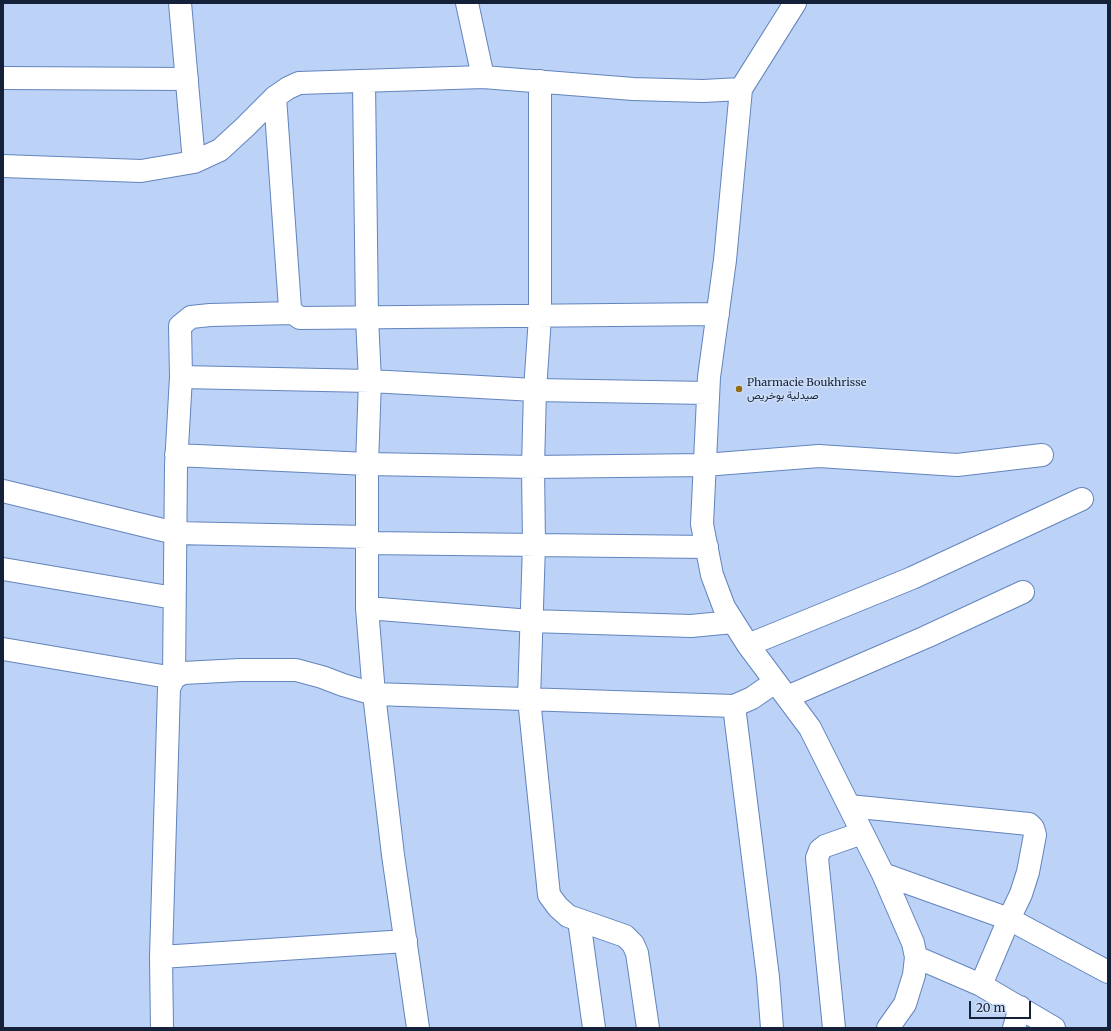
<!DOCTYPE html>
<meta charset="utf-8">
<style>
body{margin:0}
#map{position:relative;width:1111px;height:1031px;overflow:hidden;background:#bcd2f7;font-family:Merriweather,serif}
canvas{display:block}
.frame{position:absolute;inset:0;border:4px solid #142138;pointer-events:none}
.scale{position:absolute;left:969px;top:1001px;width:62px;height:18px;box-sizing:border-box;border:2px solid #142138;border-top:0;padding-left:5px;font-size:12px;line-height:14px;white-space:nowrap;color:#142138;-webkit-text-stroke:3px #cfdef8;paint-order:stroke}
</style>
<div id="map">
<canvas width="1111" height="1031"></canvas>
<div class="frame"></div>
<div class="scale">20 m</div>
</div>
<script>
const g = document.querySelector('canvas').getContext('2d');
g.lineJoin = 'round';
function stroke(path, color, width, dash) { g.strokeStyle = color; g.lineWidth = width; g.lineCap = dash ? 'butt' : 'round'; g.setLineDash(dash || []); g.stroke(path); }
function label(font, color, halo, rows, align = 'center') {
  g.font = font + ' Merriweather,Vazirmatn,serif'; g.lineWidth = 3; g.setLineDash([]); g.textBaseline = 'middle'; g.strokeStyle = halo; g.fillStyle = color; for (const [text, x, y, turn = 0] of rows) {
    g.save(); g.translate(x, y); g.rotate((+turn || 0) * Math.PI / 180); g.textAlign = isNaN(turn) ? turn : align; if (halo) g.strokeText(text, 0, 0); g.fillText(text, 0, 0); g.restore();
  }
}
const minor = new Path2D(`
 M180,3L194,162
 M467,3L483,77
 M795,3L741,89L725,260L709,377L702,524L712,575L724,607L748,645L810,728L883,874L913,943L916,957L914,975L905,1004L888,1028
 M3,78L187,79
 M540,81V317L535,390L533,467L534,545L529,699L549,895L558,907L568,916L625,936L633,944L637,953L648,1028
 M364,82L367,318L370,381L367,464V608L374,694L393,855L418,1028
 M275,97L290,308L293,313L300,318L718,314
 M3,166L141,171L194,162L220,150L245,127L275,97L288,88L299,83L483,77L633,89L703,91L741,89
 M181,377L370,381L535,390L708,393
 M176,455L367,464L533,467L704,465L819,456L957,465L1042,455
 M3,491L175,533L367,537
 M367,543L707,547
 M3,569L174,598
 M367,608L531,621L691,626L733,622
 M748,645L912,578L1082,499
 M3,649L174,678L176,465L181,377L180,326L191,317L210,315L293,313
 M787,697L926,637L1023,592
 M734,706L768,977L772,1028
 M849,806L1029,824L1033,828L1035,835L1028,872L1021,894L1009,919L981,985
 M883,874L1009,919L1108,972
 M579,920L594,1028
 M161,957L406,941
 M916,957L981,985L1054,1028
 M162,1028L161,957L169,688L174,678L183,673L240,670H296L322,677L343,685L374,694L734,706L752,698L775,682
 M834,1028L817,858L820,850L825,846L862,833
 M1014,1028L1020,1007`);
const markers = [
 [739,389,4,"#946c16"]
];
const poiNames = [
 ["Pharmacie Boukhrisse",747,383],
 ["صيدلية بوخريص",747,396]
];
stroke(minor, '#6384bd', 24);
stroke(minor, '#fff', 22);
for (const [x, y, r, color] of markers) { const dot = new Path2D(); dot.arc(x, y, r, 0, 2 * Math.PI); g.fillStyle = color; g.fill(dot); stroke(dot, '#cfdef8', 1.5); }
label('11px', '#142138', '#cfdef8', poiNames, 'left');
</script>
